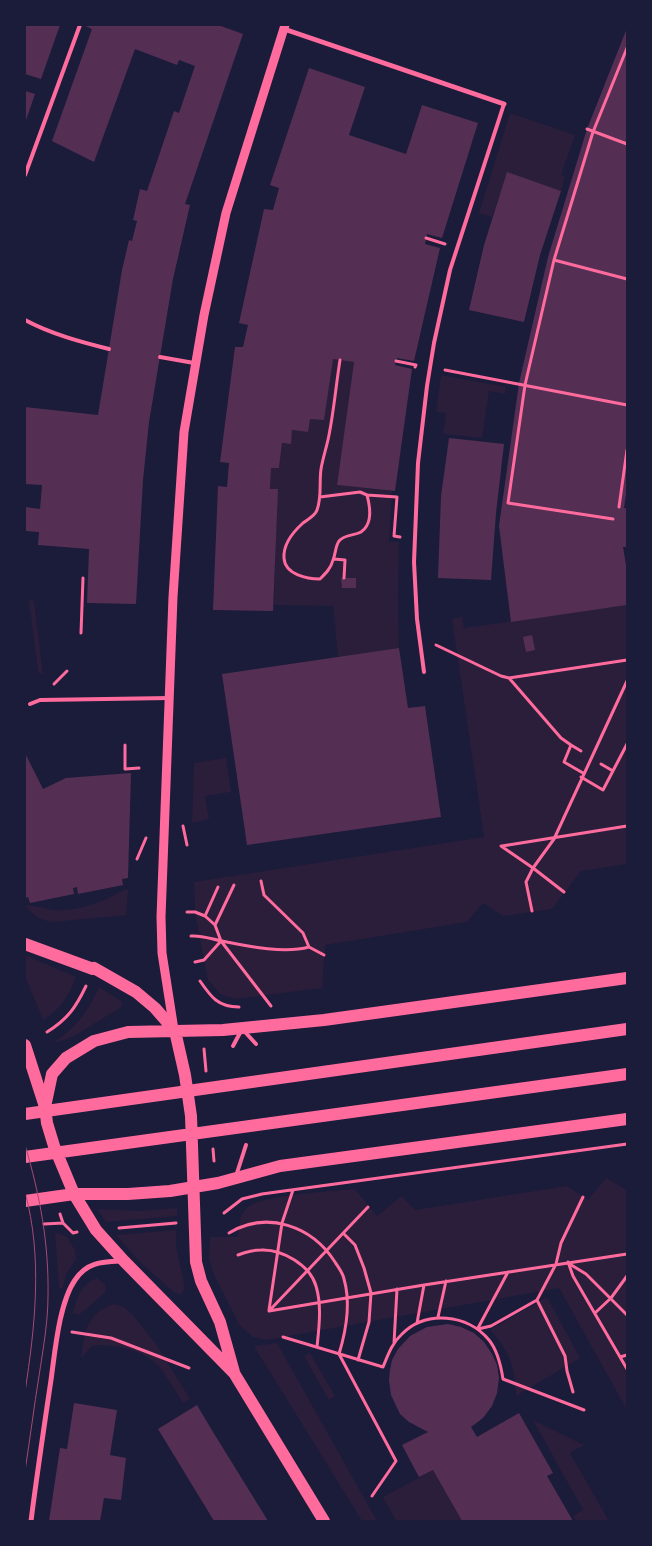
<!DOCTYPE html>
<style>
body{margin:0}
#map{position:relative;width:652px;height:1546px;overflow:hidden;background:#1b1b3a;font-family:Lato,sans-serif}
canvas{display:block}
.frame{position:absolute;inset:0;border:26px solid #1b1b3a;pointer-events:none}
</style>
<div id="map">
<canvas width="652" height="1546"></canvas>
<div class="frame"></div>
</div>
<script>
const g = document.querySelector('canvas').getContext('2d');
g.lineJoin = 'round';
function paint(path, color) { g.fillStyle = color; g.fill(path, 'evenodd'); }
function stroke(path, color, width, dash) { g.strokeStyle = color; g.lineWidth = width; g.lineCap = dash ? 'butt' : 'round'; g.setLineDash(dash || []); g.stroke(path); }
const green = new Path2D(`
 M510,113L575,135L561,175L565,177L561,191L507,173L492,217L479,213Z
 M333,359L354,362L337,485L392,491L389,542H399L398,597L399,648L338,657L333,606L274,605L277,490L270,489L271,468H279L282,443L291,444L292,430L307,432L310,419Z
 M441,375L506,387L505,394L489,391L482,438L443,434L446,413L436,412Z
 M29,600L34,601L43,676L38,671Z
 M627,605V864L581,871L552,909L503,916L483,903L467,922L325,945L322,988L235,999L220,994L208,980L204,960L195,912L194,882L484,837L452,619L462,617L464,628Z
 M226,758L231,792L205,796L209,819L192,823L194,763Z
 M124,890H128L126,915L53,922C39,920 34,916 25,905C33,905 46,909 55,910C78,912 104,901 124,890Z
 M25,955L76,977C69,996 61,1009 43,1020L25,976Z
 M99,987L121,1001L122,1005L120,1008L74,1036L52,1044C77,1026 86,1015 99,987Z
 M606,1178L627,1190V1410L559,1288L266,1340L253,1337L240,1326L214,1275L209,1259L210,1237H238C239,1227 239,1215 247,1208C259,1195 334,1191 355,1189L377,1216L402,1196L415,1210L567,1186L588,1200Z
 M177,1208V1216L106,1222L97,1209L139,1211Z
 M176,1230V1246L185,1288L181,1295L175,1293L141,1263L116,1235Z
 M55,1232L67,1237L75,1250L76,1259L66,1274L63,1288H59Z
 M97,1278L106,1285L105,1293L79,1315L73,1313C77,1297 81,1284 97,1278Z
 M547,1297L580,1358L516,1396C515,1368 510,1351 490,1330Z
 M114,1304L124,1307L133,1315L156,1344L190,1399L183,1403C176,1392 169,1380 161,1369C147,1350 115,1344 93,1345L81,1358C85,1332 86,1313 114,1304Z
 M277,1343L377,1521H362L254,1346Z
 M310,1353L335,1396L329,1400L304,1356Z
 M533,1420L584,1445L570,1453L609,1521H576L573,1516L583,1510Z
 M433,1470L462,1521H396L383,1497Z`);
const building = new Path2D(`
 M25,25H60L41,79L25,74Z
 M83,25H218L243,34L185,204L190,205L173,279L149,422L143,480L136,604L87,603L89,549L38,545L39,532L26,531L25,533V507L40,509L42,485L25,484V407L98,415L122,270L129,240L132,241L137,221L133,220L140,189L147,191L174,111L179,113L195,66L179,60L177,65L135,49L94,162L52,141L92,29Z
 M627,28V487L624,508H627V547H623L627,571V605L511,622L499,526L519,383L548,257L587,129Z
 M309,68L365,87L349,135L406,154L422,105L478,123L442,238L427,234L425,244L440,248L414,361L397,358L395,365L412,369L395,491L337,485L354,362L333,359L324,420L310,419L308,432L292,430L291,444L282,443L279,468H271L270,489H278L273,611L213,610L218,486L227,487L229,463L220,462L235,347H243L248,325L239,323L264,209L273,210L279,188L270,185Z
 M25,91L35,94L25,123Z
 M507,172L561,191L540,255L524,322L469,310L484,245Z
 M449,438L504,444L496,513L491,580L438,578L441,496Z
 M341,578H356V588H342Z
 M532,635L535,650L526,652L523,637Z
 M399,648L408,708L425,706L441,817L247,845L222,674Z
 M25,753L43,789L66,778L131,773L128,878L122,879L123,885L78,894L77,887L73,888L74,894L30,903L28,897L25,898Z
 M448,1324L461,1327L474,1333L484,1342L492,1354L497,1365L499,1378L497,1393L492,1406L483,1418L471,1427L477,1437L519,1413L553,1473L547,1476L573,1521H462L433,1470L419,1477L402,1445L428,1432L409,1422L400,1414L391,1395L389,1380L390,1370L392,1360L398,1349L410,1336L427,1327Z
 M74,1403L117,1410L110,1455L126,1458L121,1500L104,1498L100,1521H49L60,1448L67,1449Z
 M197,1405L210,1427L268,1521H214L158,1429Z`);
const path = new Path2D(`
 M587,129L627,144
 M426,238L445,244
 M554,260L627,279
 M396,361L416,365L415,367
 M445,370L627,405
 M367,495L397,497L394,536L400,537
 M320,497L360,492L367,495C370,506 373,524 361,532C354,536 345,534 339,541C335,547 336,553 333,560C331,568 326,573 320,579C308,579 285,575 284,558C283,544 293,532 303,523C308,519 315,516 317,510C322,497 319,483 321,469C323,457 327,446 329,435C334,410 336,385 340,360
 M619,507L627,450
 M613,519L508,503L525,385L554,260L593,132L627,48
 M334,559L345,560L344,578
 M81,633L83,578
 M436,645L501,676L509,678L627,660
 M509,678L561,738L571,745L564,762L583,773
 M54,684L67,671
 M125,745V769L139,768
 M571,745L581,751
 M601,764L613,771
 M581,777L603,790L627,744
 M183,826L187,845
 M501,846L533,868L554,839L627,681
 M502,846L627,826
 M137,859L146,838
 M261,881L264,895L303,933L309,947L324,955
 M532,911L526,882L533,868L564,892
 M187,912H195L205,916L215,925L221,941L271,1006
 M205,916L218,887
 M215,925L234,885
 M191,936C202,935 211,939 222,941C247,946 284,954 309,947
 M195,962L204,960L221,941
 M200,981C211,997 218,1007 239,1007
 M47,1032C68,1019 76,1007 86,986
 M204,1049L206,1071
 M213,1149L214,1161
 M224,1213L242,1199L262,1194L627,1144
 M60,1214L63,1223
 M44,1224L63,1223L73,1233L77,1232
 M119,1228L176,1223
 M229,1233C267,1210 312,1226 335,1262C338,1267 343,1273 344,1279C351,1303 346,1331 339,1354L396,1461L372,1496
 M343,1233L355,1245L364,1268L371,1293L369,1322L358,1360
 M238,1255C246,1252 253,1250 261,1250C282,1249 310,1265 316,1286C322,1306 319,1327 317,1347
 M568,1262L573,1276L627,1369
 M568,1263L586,1274L627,1315
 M269,1310L282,1223L293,1190
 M269,1311L424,1285L627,1254
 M269,1311L368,1207
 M595,1313L611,1298L627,1276
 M438,1317L446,1281
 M417,1323L424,1285
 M478,1328L508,1272
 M478,1329L491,1326L537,1300
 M72,1332L111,1338L189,1368
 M283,1337L383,1367C388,1355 392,1343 402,1334C426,1310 468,1314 489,1340C498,1351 501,1366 503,1379L584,1410
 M394,1343L397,1289
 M620,1357L627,1355
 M573,1392L567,1371L565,1356L537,1300L556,1264L561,1243L583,1197`);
const service = new Path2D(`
 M25,175L80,25
 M25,320C51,334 81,342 109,349
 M160,357L194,363
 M424,672L417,619L414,562L418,463L427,386L434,343L450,270L504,104
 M30,704L40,700L170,698
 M245,1032L256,1044
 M233,1046L241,1031
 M236,1176L246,1145`);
const minor = new Path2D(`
 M284,29L504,104
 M31,1521C37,1474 44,1427 51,1380C55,1352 59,1303 75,1280C87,1262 102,1262 122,1261`);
const tertiary = new Path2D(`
 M174,1030L162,953L161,917L173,597L184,432L204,315L226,213L285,25`);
const primary = new Path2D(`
 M25,944L93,969L94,968L136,992L155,1008L175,1031L185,1075L191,1116L196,1262L201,1281L220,1322L234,1372
 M25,1045L45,1107L47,1123L54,1146L74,1194L96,1230L124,1261L234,1373L324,1521
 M45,1107L52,1074L66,1058L94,1041L128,1032L223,1030L324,1020L627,978
 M25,1114L627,1029
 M25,1157L627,1074
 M25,1201L74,1194H128L170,1191L218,1183L280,1166L627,1119`);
const tram = new Path2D(`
 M25,1145C40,1195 49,1244 48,1296C48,1322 43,1350 39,1376C34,1407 30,1439 25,1471
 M25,1192C43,1258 35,1326 25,1392`);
paint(green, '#2a1e3b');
paint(building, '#542f53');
stroke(path, '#ff6b9d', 3);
stroke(service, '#ff6b9d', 4);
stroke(minor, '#ff6b9d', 5);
stroke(tertiary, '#ff6b9d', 9);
stroke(primary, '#ff6b9d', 12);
stroke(tram, '#a44b75', 1);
</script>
